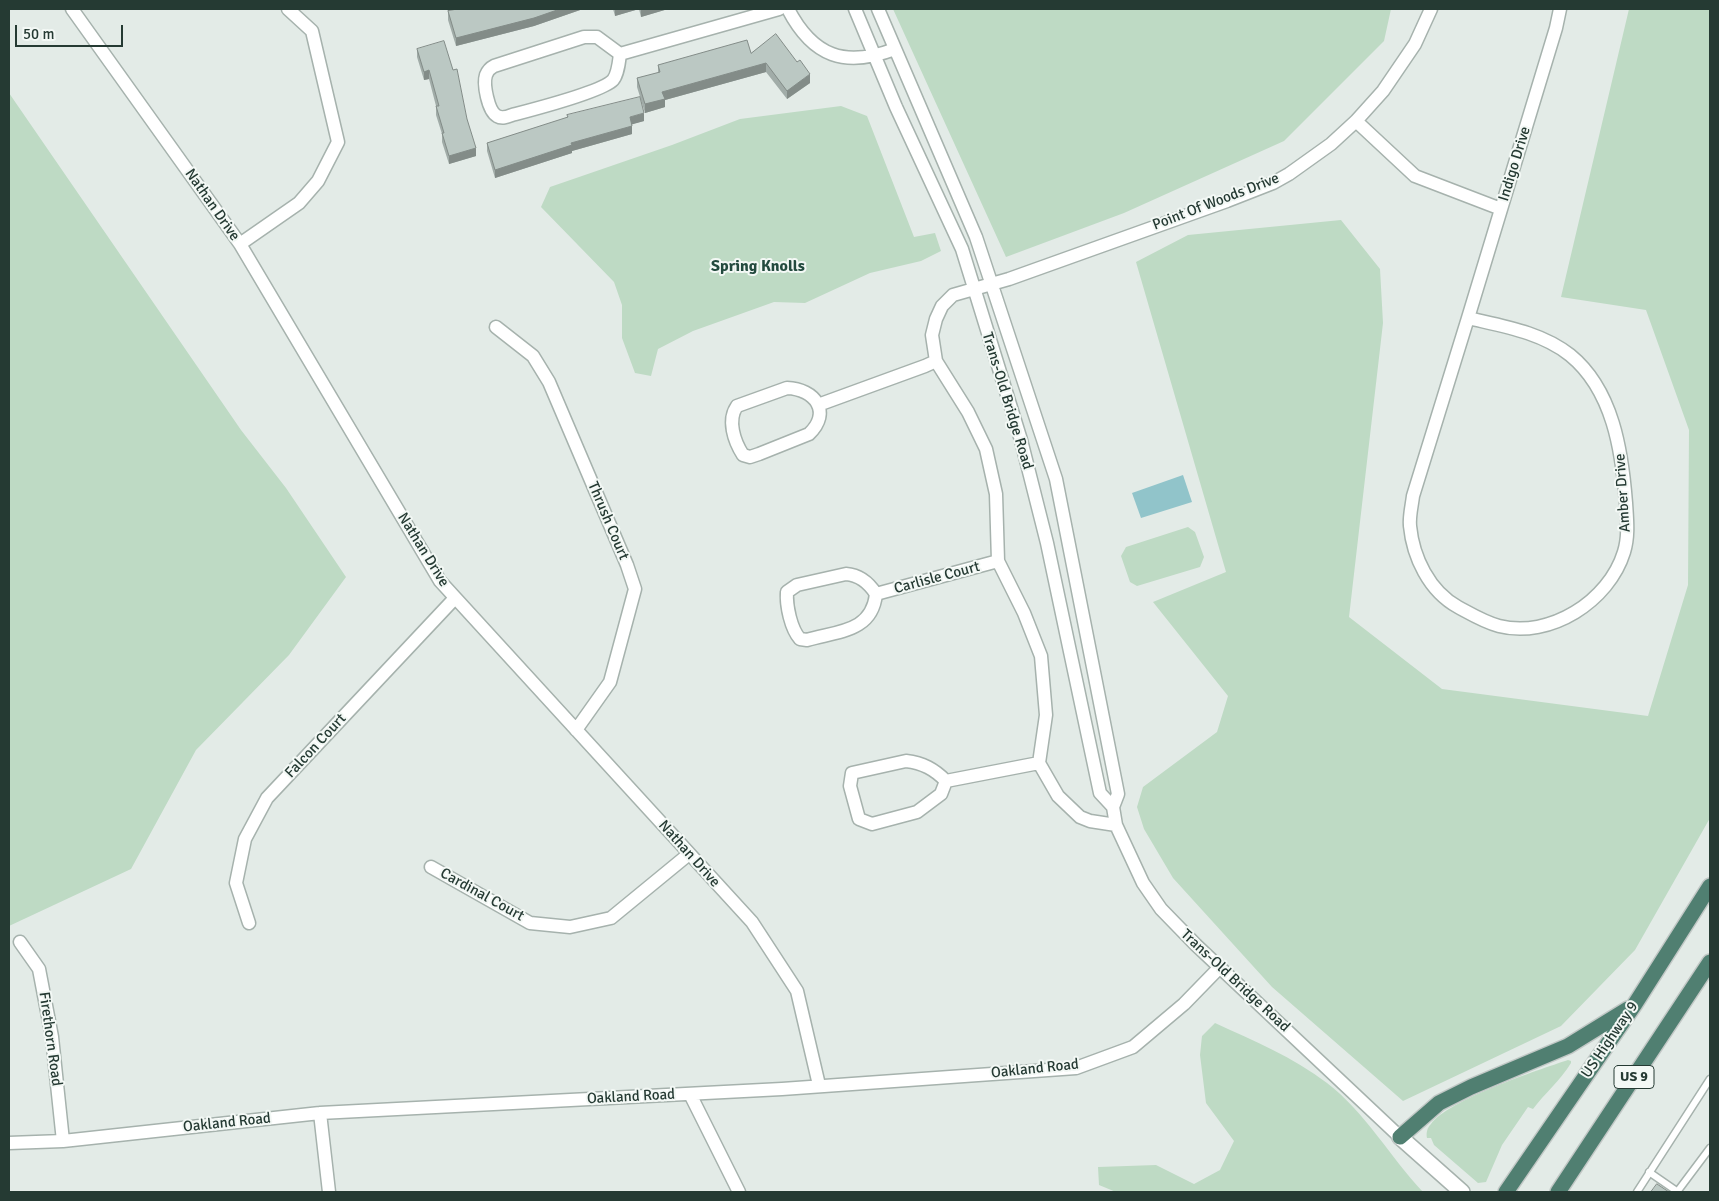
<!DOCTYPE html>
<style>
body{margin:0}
#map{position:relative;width:1719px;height:1201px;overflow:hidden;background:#e3ebe7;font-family:Signika,sans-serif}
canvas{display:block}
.frame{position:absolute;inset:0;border:10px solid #253a33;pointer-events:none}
.scale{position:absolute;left:15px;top:25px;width:108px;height:22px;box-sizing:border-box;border:2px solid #253a33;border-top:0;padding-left:6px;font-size:15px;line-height:18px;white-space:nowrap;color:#253a33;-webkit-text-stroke:4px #f3f8f5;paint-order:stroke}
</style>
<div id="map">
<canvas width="1719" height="1201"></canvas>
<div class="frame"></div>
<div class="scale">50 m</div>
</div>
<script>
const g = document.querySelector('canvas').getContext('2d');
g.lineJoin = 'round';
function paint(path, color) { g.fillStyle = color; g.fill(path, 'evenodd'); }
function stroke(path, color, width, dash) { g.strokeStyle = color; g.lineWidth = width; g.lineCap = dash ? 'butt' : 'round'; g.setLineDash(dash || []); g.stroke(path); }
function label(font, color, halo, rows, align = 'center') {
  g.font = font + ' Signika,sans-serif'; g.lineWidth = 4; g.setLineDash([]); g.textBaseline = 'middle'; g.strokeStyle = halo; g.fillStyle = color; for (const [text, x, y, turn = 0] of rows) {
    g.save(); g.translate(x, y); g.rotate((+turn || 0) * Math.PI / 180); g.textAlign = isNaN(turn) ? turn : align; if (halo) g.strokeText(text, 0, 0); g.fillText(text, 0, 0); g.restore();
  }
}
const green = new Path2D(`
 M893,9H1391L1384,41L1284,141L1124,213L1006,257Z
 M1629,9H1710V818L1635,950L1561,1026L1403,1101L1272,987L1173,878L1144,829L1137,807L1143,787L1217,732L1228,696L1153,602L1226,572L1136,262L1188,235L1341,220L1380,269L1383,323L1349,617L1442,689L1648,716L1688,585L1689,430L1646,310L1561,297Z
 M9,93L241,430L286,488L346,577L289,655L196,750L131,869L9,926Z
 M841,106L867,116L914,237L935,233L941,251L921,261L870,273L805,303L774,302L693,331L658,349L651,376L635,373L622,338V305L614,282L541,207L550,187L672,145L740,119Z
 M1188,527L1195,532L1204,557L1200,567L1137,586L1130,582L1121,556L1126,547Z
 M1215,1023C1254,1041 1293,1057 1327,1083C1366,1113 1390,1157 1423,1192H1116L1099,1185L1098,1167L1156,1165L1194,1184L1220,1170L1234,1141L1206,1103L1200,1055L1202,1036Z
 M1568,1060L1571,1061V1063C1560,1081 1545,1093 1533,1109L1528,1107L1502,1145L1486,1182L1478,1183L1434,1145L1431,1138H1427C1426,1133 1427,1128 1431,1124C1448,1100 1538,1070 1568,1060Z`);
const water = new Path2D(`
 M1183,475L1192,502L1141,518L1132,493Z`);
const service = new Path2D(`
 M1649,1172L1678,1192
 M1637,1192L1710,1079
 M1677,1192L1710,1148`);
const minor = new Path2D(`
 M72,9L240,244L440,581L752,922L797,991L819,1085
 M788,9C813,57 845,68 895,49
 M855,9L896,107L962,249L1021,440L1047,543L1100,793L1113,807
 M878,9L976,237L1056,479L1118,794L1113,807L1116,825L1143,883L1161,909L1196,945L1400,1137
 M584,37H597L620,54C619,62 618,74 613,80C602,92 531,110 512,115C507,117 502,119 497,116C488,111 483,84 486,75C488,70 490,68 494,66Z
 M620,54L779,9
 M1356,121L1415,176L1501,209
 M240,244L299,203L318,181L338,142L312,31L288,9
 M1468,318C1502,326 1541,332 1570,355C1613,390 1622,451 1626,503C1627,519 1629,536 1624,552C1609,601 1550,639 1499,626C1484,622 1471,614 1458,607C1429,591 1413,557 1410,526C1409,516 1412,505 1413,496Z
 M1468,318L1556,28L1560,9
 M496,327L533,356L549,382L627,565L635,589L610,682L576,730
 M787,388C815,389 832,412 809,434L759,454L750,457L743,455C734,441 727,420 737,406Z
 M818,405L925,366L936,361
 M846,574C860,575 869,583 876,594C872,632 838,631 807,640L800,639C791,629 786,606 787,592L797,585Z
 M876,594L998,561
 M906,761C923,763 934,769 946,781L941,794L917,812L872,824L859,819L850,786L852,773Z
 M946,781L1039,763
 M1116,825L1090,821L1080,817L1058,796L1039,763L1046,715L1041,656L1024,613L998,561L996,494L986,449L968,412L936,361L932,335L936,319L942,306L953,295L1009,279L1227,201L1273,183L1289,174L1331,144L1356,121L1383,91L1415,44L1431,9
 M431,867L530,923L570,927L611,918L689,854
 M249,923L236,883L245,839L267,798L455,598
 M20,942L39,969L52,1037L63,1141
 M690,1094L739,1192
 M320,1113L329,1192
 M9,1143L63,1141L320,1113L782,1089L1076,1068L1133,1047L1184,1004L1220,967`);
const tertiary = new Path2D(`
 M1400,1137L1462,1192`);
const trunk = new Path2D(`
 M1400,1137L1439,1103L1471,1087L1568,1046L1628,1009
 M1506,1192L1635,1004L1710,886
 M1558,1192L1710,962`);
const wall = new Path2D(`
 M458,9H583L534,26L456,46L448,20V11Z
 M613,9H668L641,17L639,9L615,16Z
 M417,49L467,119L476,156L449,164L442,142V134L436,115V106L429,79L424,80L417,57Z
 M751,53L810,83L787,99L766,72L665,100V107L645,113L637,87V78L658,73V65Z
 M567,115L644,121L632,124V134L572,151V153L495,178L487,151V143L567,118Z`);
const shadedWall = new Path2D(`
 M560,9H583L534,26L456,46V38Z
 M615,9H639L615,16Z
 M641,9H668L641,17Z
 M766,63V72L665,100V107L645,113V104L662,92Z
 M429,70V79L424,80V72Z
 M810,74V83L787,99V91Z
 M644,113V121L630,125V117Z
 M632,126V134L572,151V153L495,178V170L571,143Z
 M476,148V156L449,164V156Z`);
const building = new Path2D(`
 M458,9H560L534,18L456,38L448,11Z
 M776,34L797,62L800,60L810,74L787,91L766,63L662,92L665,99L645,104L637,78L660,72L658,65L747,40L751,53Z
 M444,41L453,70L457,69L467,119L476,148L449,156L442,133H444L436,106H439L429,70L424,72L417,49Z
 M640,97L644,113L630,117L632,126L571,143L572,145L495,170L487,143L568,117L567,115Z
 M1657,1184L1669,1192H1651Z`);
const shields = [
 [1634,1077,40]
];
const shieldNames = [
 ["US 9",1634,1077]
];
const streetNames = [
 ["Indigo Drive",1515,164,-73],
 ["Point Of Woods Drive",1216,202,-21],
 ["Nathan Drive",212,205,55],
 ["Trans-Old Bridge Road",1007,401,73],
 ["Amber Drive",1623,493,-94],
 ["Thrush Court",608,521,67],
 ["Nathan Drive",423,550,58],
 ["Carlisle Court",937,578,-15],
 ["Falcon Court",316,746,-47],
 ["Nathan Drive",689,854,48],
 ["Cardinal Court",482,895,29],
 ["Trans-Old Bridge Road",1235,981,43],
 ["Firethorn Road",50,1039,82],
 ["US Highway 9",1610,1040,-56],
 ["Oakland Road",1035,1069,-6],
 ["Oakland Road",631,1097,-3],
 ["Oakland Road",227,1123,-6]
];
const neighbourhoodNames = [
 ["Spring Knolls",758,267]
];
paint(green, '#bedac4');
paint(water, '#91c4ca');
stroke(service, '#a6b2ad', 9);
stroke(minor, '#a6b2ad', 15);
stroke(tertiary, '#a6b2ad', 18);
stroke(trunk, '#c2c8c6', 18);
stroke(service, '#fff', 6);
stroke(minor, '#fff', 12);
stroke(tertiary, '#fff', 15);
stroke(trunk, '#507f71', 15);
paint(wall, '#a1aca8');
paint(shadedWall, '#838c88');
paint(building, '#bbc8c3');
stroke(building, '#838c88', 1);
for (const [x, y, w] of shields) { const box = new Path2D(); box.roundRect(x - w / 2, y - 11.5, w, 23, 4); g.fillStyle = '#f3f8f5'; g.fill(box); stroke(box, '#253a33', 1); }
label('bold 14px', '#253a33', null, shieldNames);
label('15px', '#253a33', '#f3f8f5', streetNames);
label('bold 16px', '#234a3e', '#f3f8f5', neighbourhoodNames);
</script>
